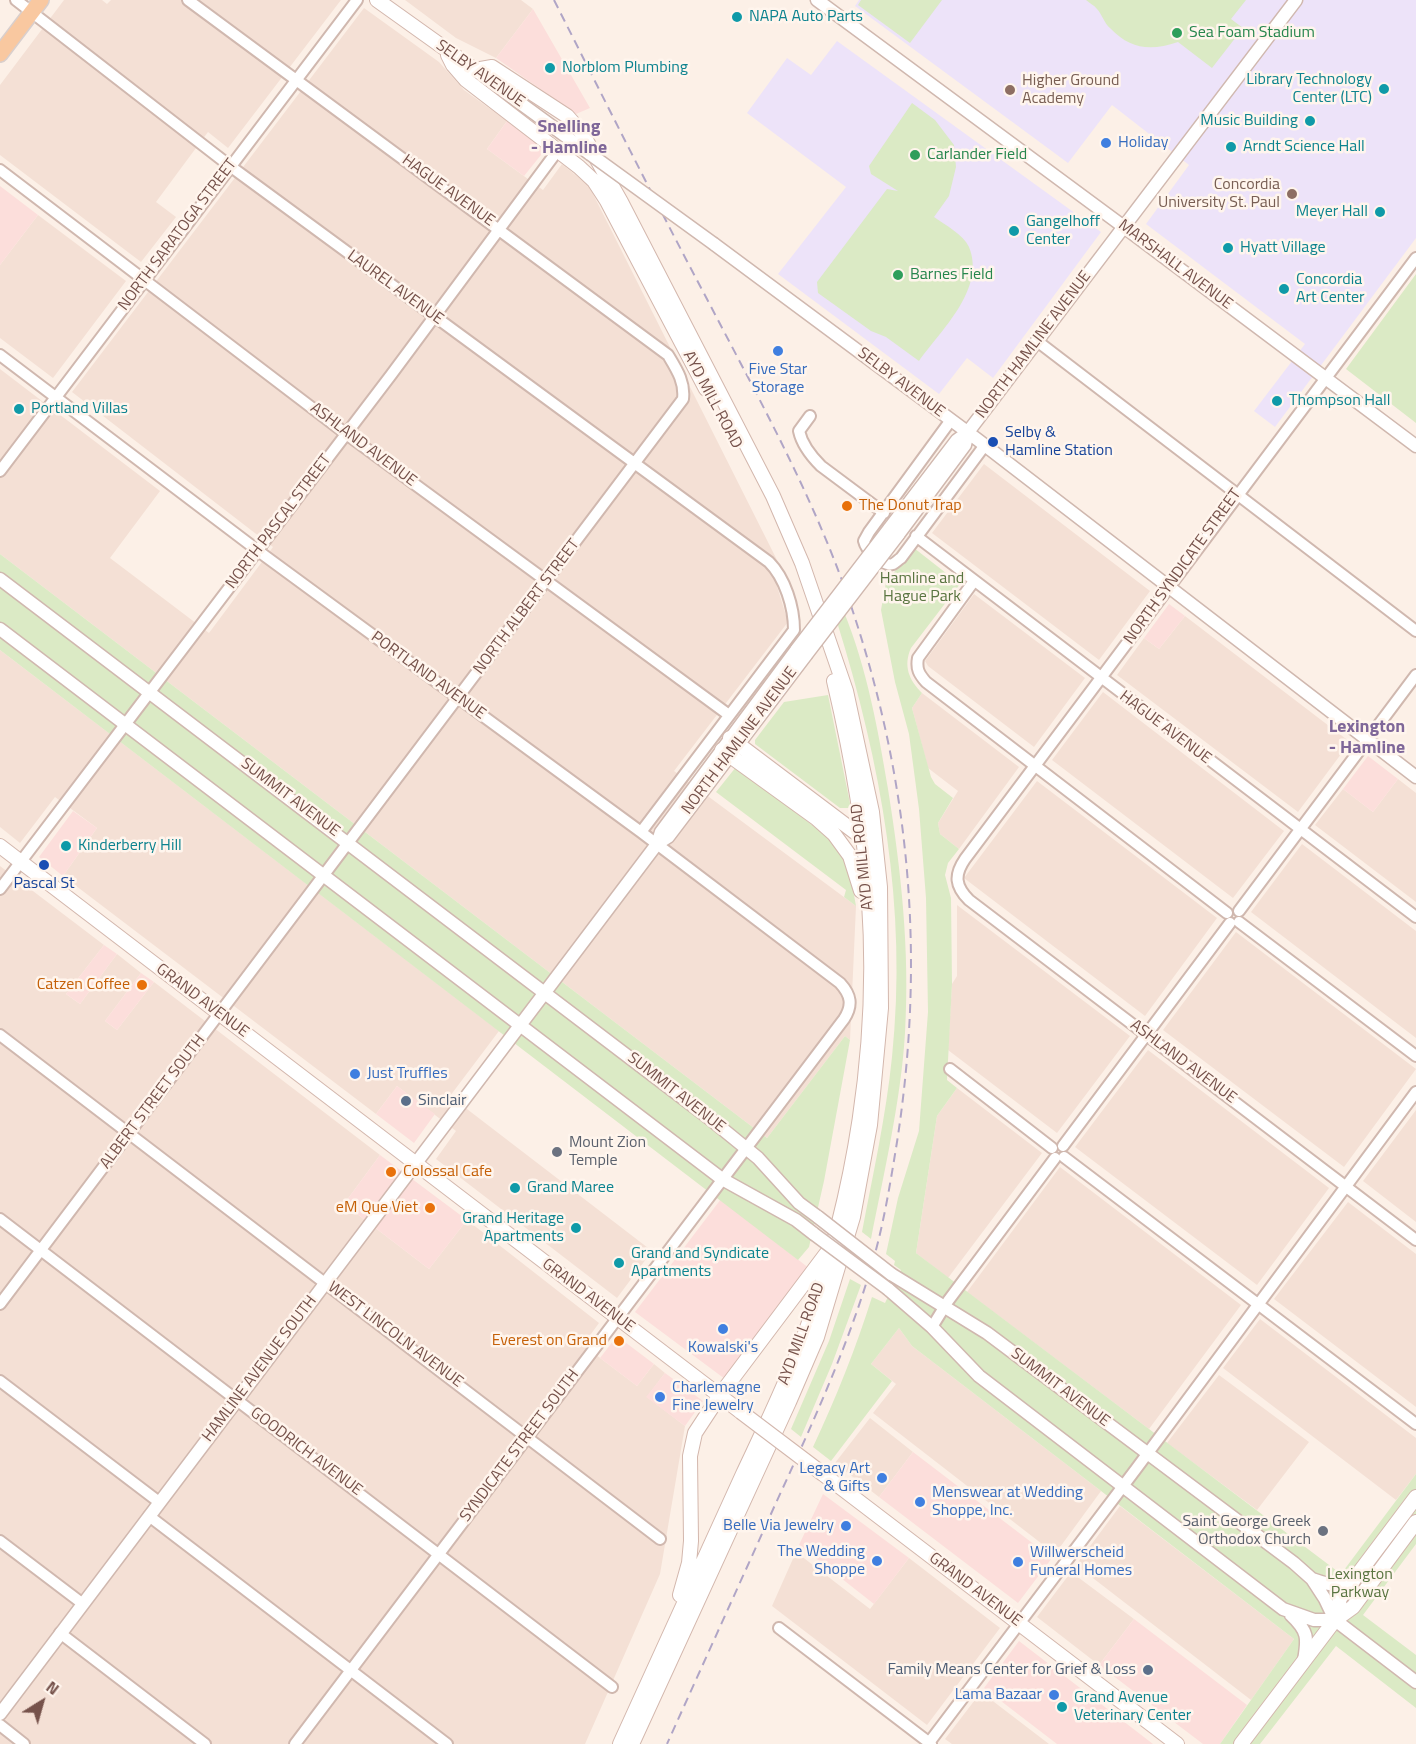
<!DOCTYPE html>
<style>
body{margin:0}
#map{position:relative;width:1416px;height:1744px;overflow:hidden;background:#fcf0e7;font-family:"Titillium Web",sans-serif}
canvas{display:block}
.north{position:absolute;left:12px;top:1672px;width:60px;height:60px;-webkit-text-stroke:4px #fff5ed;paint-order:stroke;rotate:37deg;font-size:16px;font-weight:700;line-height:24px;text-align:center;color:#76524b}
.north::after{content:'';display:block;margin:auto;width:21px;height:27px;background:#76524b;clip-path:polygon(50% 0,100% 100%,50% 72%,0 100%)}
</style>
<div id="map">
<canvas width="1416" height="1744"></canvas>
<div class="north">N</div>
</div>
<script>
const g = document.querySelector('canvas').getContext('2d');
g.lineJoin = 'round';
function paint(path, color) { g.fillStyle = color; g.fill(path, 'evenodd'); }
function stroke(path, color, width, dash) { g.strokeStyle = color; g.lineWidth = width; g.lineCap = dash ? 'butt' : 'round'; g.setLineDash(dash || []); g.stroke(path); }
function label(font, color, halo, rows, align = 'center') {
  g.font = font + ' "Titillium Web",sans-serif'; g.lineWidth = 5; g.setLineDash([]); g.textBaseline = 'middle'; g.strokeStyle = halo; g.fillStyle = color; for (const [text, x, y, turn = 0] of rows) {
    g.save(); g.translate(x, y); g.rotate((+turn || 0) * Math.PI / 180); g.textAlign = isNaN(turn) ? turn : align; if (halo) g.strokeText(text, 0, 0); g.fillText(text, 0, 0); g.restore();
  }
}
const residential = new Path2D(`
 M64,0H102L107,4L111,0H341L228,148L208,132L193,152L156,202L176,217L141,262L0,155V85Z
 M405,0H521L533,9L496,58L456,38Z
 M364,8L439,62L464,90L507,121L487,149L543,190L562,164L589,186L780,566L776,583L788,622L674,771L856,906L850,1040L845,1036L767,1138L0,554V369L160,491L110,558L209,633L273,547L72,392Z
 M38,215L126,281L53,378L0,338V265Z
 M984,464L1150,591L1099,660L932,533Z
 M974,594L1085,678L1034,747L928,666L925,661Z
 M1185,616L1350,742L1298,812L1117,675L1144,638L1159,649Z
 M0,650L499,1031L450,1096L652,1251L617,1298L436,1159L456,1131L397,1086L376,1114L63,876L97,828L55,797L20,843L0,827Z
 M1103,692L1284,831L1233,898L1052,760Z
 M922,693L1019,767L959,849L940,834L938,823L958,791L928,768L912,708Z
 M1398,779L1416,793V902L1315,825L1343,789L1373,812Z
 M1037,781L1217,918L1145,1016L964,878Z
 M1302,844L1416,931V1038L1251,912Z
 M0,866L104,945L66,994L80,1004L117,954L141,973L105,1021L117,1030L154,982L380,1155L344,1204L429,1269L467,1220L599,1323L583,1345L637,1386L654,1364L665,1373L647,1397L685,1426L660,1574L585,1744H0Z
 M957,905L1130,1036L1057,1133L948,1050L952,984L957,976Z
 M1236,932L1416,1069L1344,1167L1163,1030Z
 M1148,1050L1329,1188L1257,1285L1075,1147Z
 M957,1088L1042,1153L948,1278L916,1253L937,1116Z
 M1416,1110V1222L1363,1181Z
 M1060,1167L1241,1305L1149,1429L967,1292Z
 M1348,1202L1416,1254V1407L1274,1299Z
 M1260,1319L1416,1438V1474L1396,1500L1223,1368Z
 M899,1328L912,1346L1101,1491L1055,1554L873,1413L896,1384L871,1364Z
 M1219,1375L1309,1442L1257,1510L1167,1443Z
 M870,1418L913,1452L879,1497L835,1463Z
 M1120,1506L1294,1639L1251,1700L1076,1565Z
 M796,1552L870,1609L909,1558L1000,1628L927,1725L772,1606Z
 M1071,1572L1134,1619L1099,1665L1037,1617Z
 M981,1692L1049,1744H952L945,1739Z`);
const commercial = new Path2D(`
 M533,9L590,108L576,114L496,58Z
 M507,121L545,150L524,176L487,149Z
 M0,186L38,215L0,265Z
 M1169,604L1185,616L1159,649L1144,638Z
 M1368,756L1398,779L1373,812L1343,789Z
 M73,811L97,828L63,876L39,857Z
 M104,945L117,954L80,1004L66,994Z
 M141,973L154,982L117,1030L105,1021Z
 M397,1086L435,1114L414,1143L376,1114Z
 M380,1155L467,1220L429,1269L344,1204Z
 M721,1199L810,1269L725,1379L635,1312Z
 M617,1336L654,1364L637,1386L600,1358Z
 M665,1373L703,1401L685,1426L646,1397Z
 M913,1452L1052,1558L1018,1603L879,1497Z
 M823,1494L909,1558L874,1604L799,1545Z
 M1134,1619L1247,1705L1220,1744H1203L1099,1665Z
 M1019,1641L1153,1744H1057L984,1688Z`);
const education = new Path2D(`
 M859,0H1416V238L1275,427L1254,411L1305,344L1146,224L1189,165L1112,105L1068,163L855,6Z
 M837,41L1101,232L993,378L967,358L939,394L778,274L846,187L747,113L787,58L811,75Z`);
const green = new Path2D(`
 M861,0H942L910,43L858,5Z
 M1086,0H1246L1231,19L1243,28L1212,68L1178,42C1151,51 1131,50 1110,28C1104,23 1102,14 1097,9C1094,5 1089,3 1086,0Z
 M912,103L935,120L954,145L956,167L949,196L934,217C945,225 963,234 969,247C986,289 941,330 919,361L886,337L871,331L818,293L817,282L887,189L898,191L871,174L869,166Z
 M1416,274V423L1346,369Z
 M914,548L960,584L911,648C903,666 909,680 922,693L912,708L931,777L935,784L953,798L938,823L940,834L959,849L948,863L945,875L951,898L952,984L947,1080L957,1088L937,1116L916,1253L1341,1574L1416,1474V1544L1363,1615L1416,1655V1708L1336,1646L1260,1744H1220L1294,1639L912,1346L899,1328L871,1364L892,1381L831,1461L813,1447C836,1398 856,1348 872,1297L885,1303L901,1270L894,1265L895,1261L886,1254L898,1198L919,1131L928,1012L926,898L919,809L909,734L895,682L881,610L886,582Z
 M0,554L767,1138L845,1036L850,1040L824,1181L809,1247L798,1260L0,650Z
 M844,612C867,669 878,729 888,789C901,870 910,950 905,1033C901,1100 884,1173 871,1239L862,1232C873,1174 886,1116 892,1057C908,909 881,763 837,622Z
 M828,695L851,808H840L755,744V740L784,702Z
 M736,767L833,841L848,862L856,906L844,897L846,890L716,792Z
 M850,1279L861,1285L832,1364L801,1437L791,1429L829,1341Z`);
const minor = new Path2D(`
 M16,0L230,166L769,562C785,578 794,607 794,630L641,832
 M0,170L345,433L729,715
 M1416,258L965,859C954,875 955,886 969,900L1416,1240
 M1037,341L1416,631
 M0,355L265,556L641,832L840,983C851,995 853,1005 844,1019L295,1744
 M810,416L799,431C802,445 811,456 821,466L884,513
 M951,420L869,532L864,541C866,550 882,567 893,564C895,563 898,560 901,558L985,445
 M0,471L357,0
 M916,536L1416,917
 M974,581L918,658C916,669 919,674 926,682L1227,913
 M0,889L391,375L558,150
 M1239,911L1416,675
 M1239,922L1416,1056
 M0,1035L660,1539
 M950,1069L1052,1148
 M1063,1146L1230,923
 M1064,1157L1416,1424
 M0,1219L612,1687
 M0,1304L683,399C685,382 677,370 668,355L188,0
 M932,1327L948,1301L1055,1158
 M0,1381L159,1502
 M149,1516L447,1744
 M0,1541L83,1604
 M779,1628L931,1744
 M60,1633L205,1744
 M0,1725L24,1744
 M928,1744L1136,1469L1416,1092`);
const tertiary = new Path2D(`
 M817,0L1124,227L1416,446
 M475,70L590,154
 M714,244L978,440L1416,777
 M889,529L957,440L968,432L1296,0
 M898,535L965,445L968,432
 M0,579L709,1118L758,1158L799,1203L818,1217
 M0,629L722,1179L796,1220L814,1234
 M657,844L661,832L797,649
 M891,1274L987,1333L1294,1563L1312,1579L1325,1599L1335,1620L1416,1682
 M888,1289L932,1327L979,1376L1283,1609L1314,1620H1335
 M1312,1579C1332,1586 1337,1588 1355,1576
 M1291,1615C1308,1631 1308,1638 1304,1660
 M0,1714L657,844L668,837L806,655`);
const secondary = new Path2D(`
 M377,0L475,70L492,67L567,116L582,133L621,202L773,496L802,563L846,691L872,812L880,887L881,1008L870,1125L853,1217L817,1337L789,1402L632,1744
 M448,55L453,65L466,80L579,167L594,181L607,201L706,389
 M730,738L868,842
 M722,750L816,818L834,834L850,856L861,891
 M0,846L741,1412
 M823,1474L1177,1744
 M680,1595L689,1563L691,1541L690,1456L695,1433L720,1395L826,1254
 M1335,1620L1340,1598L1416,1497
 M620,1744C661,1654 702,1564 743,1474C765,1427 788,1380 806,1331C855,1194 879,1047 869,902C865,828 851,753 834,681
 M1241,1744L1335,1620L1353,1607L1416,1522`);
const primary = new Path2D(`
 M0,54L41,0`);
const rail = new Path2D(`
 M554,0C605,101 655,201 708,301C758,397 812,494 848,597C910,777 926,955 897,1142C890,1185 883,1229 870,1271C846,1351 810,1429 775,1505C739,1585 703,1664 667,1744`);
const tertiaryBridge = new Path2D(`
 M590,154L714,244
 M797,649L889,529
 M806,655L898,535
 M818,1217L891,1274
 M814,1234L888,1289`);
const secondaryBridge = new Path2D(`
 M741,1412L823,1474`);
const markers = [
 [737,17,6,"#0f9aa8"],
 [1177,33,6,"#2e9e5b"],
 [550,68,6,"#0f9aa8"],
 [1384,89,6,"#0f9aa8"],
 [1010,90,6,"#8d6e63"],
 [1310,121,6,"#0f9aa8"],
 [1106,143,6,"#3f7fe0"],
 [1231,147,6,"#0f9aa8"],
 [915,155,6,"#2e9e5b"],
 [1292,194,6,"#8d6e63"],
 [1380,212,6,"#0f9aa8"],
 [1014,231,6,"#0f9aa8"],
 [1228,248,6,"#0f9aa8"],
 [898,275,6,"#2e9e5b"],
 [1284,289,6,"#0f9aa8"],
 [778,351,6,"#3f7fe0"],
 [1277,401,6,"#0f9aa8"],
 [19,409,6,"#0f9aa8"],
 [993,442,6,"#1a4fb4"],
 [847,506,6,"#e8710a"],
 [66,846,6,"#0f9aa8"],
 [44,865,6,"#1a4fb4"],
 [142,985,6,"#e8710a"],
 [355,1074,6,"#3f7fe0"],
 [406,1101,6,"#5c6f8a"],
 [557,1152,6,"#6b7280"],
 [391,1172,6,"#e8710a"],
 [515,1188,6,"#0f9aa8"],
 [430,1208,6,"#e8710a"],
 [576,1228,6,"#0f9aa8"],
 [619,1263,6,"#0f9aa8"],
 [723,1329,6,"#3f7fe0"],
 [619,1341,6,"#e8710a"],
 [660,1397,6,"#3f7fe0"],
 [882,1478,6,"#3f7fe0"],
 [920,1502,6,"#3f7fe0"],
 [846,1526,6,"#3f7fe0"],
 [1323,1531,6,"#6b7280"],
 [877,1561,6,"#3f7fe0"],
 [1018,1562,6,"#3f7fe0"],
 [1148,1670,6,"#5c6f8a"],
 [1054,1695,6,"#3f7fe0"],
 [1062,1707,6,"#0f9aa8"]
];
const cultureNames = [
 ["NAPA Auto Parts",749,17],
 ["Norblom Plumbing",562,68],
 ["Library Technology",1372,80,"right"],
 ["Center (LTC)",1372,98,"right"],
 ["Music Building",1298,121,"right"],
 ["Arndt Science Hall",1243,147],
 ["Meyer Hall",1368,212,"right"],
 ["Gangelhoff",1026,222],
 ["Center",1026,240],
 ["Hyatt Village",1240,248],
 ["Concordia",1296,280],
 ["Art Center",1296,298],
 ["Thompson Hall",1289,401],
 ["Portland Villas",31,409],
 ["Kinderberry Hill",78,846],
 ["Grand Maree",527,1188],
 ["Grand Heritage",564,1219,"right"],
 ["Apartments",564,1237,"right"],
 ["Grand and Syndicate",631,1254],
 ["Apartments",631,1272],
 ["Grand Avenue",1074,1698],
 ["Veterinary Center",1074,1716]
];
const leisureNames = [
 ["Sea Foam Stadium",1189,33],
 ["Carlander Field",927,155],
 ["Barnes Field",910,275]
];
const streetNames = [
 ["SELBY AVENUE",480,74,35],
 ["HAGUE AVENUE",448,191,36],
 ["NORTH SARATOGA STREET",178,235,-53],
 ["MARSHALL AVENUE",1175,265,37],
 ["LAUREL AVENUE",395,288,36],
 ["NORTH HAMLINE AVENUE",1034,345,-53],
 ["SELBY AVENUE",901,383,37],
 ["AYD MILL ROAD",712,400,62],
 ["ASHLAND AVENUE",363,445,37],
 ["NORTH PASCAL STREET",279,522,-53],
 ["NORTH SYNDICATE STREET",1183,567,-54],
 ["NORTH ALBERT STREET",527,607,-53],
 ["PORTLAND AVENUE",428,676,36],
 ["HAGUE AVENUE",1165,728,37],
 ["NORTH HAMLINE AVENUE",740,741,-53],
 ["SUMMIT AVENUE",290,798,37],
 ["AYD MILL ROAD",863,857,-96],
 ["GRAND AVENUE",202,1001,37],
 ["ASHLAND AVENUE",1183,1062,37],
 ["SUMMIT AVENUE",676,1093,38],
 ["ALBERT STREET SOUTH",153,1102,-53],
 ["GRAND AVENUE",588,1296,37],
 ["AYD MILL ROAD",802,1334,-70],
 ["WEST LINCOLN AVENUE",395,1335,37],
 ["HAMLINE AVENUE SOUTH",260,1369,-53],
 ["SUMMIT AVENUE",1060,1388,37],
 ["SYNDICATE STREET SOUTH",520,1446,-53],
 ["GOODRICH AVENUE",306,1452,37],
 ["GRAND AVENUE",975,1590,37]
];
const educationNames = [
 ["Higher Ground",1022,81],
 ["Academy",1022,99],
 ["Concordia",1280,185,"right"],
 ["University St. Paul",1280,203,"right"]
];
const shopNames = [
 ["Holiday",1118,143],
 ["Five Star",778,370,"center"],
 ["Storage",778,388,"center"],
 ["Just Truffles",367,1074],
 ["Kowalski's",723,1348,"center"],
 ["Charlemagne",672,1388],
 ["Fine Jewelry",672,1406],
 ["Legacy Art",870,1469,"right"],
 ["& Gifts",870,1487,"right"],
 ["Menswear at Wedding",932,1493],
 ["Shoppe, Inc.",932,1511],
 ["Belle Via Jewelry",834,1526,"right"],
 ["The Wedding",865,1552,"right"],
 ["Shoppe",865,1570,"right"],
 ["Willwerscheid",1030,1553],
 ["Funeral Homes",1030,1571],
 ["Lama Bazaar",1042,1695,"right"]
];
const transitNames = [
 ["Selby &",1005,433],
 ["Hamline Station",1005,451],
 ["Pascal St",44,884,"center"]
];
const foodNames = [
 ["The Donut Trap",859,506,"left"],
 ["Catzen Coffee",130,985],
 ["Colossal Cafe",403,1172,"left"],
 ["eM Que Viet",418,1208],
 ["Everest on Grand",607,1341]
];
const parkNames = [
 ["Hamline and",922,579],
 ["Hague Park",922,597],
 ["Lexington",1360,1575],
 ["Parkway",1360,1593]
];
const serviceNames = [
 ["Sinclair",418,1101],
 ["Family Means Center for Grief & Loss",1136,1670,"right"]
];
const worshipNames = [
 ["Mount Zion",569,1143],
 ["Temple",569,1161],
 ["Saint George Greek",1311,1522,"right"],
 ["Orthodox Church",1311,1540,"right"]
];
const neighbourhoodNames = [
 ["Snelling",569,128],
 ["- Hamline",569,149],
 ["Lexington",1367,728],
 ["- Hamline",1367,749]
];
paint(residential, '#f4e0d5');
paint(commercial, '#fcdedb');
paint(education, '#ede3f9');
paint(green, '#dbeac5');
stroke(minor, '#d0b8af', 14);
stroke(tertiary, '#d0b8af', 15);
stroke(secondary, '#d3b7ad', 16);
stroke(primary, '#d9cfcd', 18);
stroke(minor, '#fff', 10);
stroke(tertiary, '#fff', 12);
stroke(secondary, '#fff', 14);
stroke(primary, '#f9c8a0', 15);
stroke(rail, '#b0a5c6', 2, [9, 6]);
stroke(tertiaryBridge, '#d0b8af', 15, []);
stroke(secondaryBridge, '#d3b7ad', 16, []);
stroke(tertiaryBridge, '#fff', 12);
stroke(secondaryBridge, '#fff', 14);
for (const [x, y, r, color] of markers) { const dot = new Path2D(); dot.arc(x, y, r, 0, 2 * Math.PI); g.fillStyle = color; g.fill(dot); stroke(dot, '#fff5ed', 2); }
label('16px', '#0d838f', '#fff5ed', cultureNames, 'left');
label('16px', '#27864d', '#fff5ed', leisureNames, 'left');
label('16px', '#76524b', '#fff5ed', streetNames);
label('16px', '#785e54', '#fff5ed', educationNames, 'left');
label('16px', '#366cbe', '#fff5ed', shopNames, 'left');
label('16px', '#164399', '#fff5ed', transitNames, 'left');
label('16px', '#c56008', '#fff5ed', foodNames, 'right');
label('16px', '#5a7541', '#fff5ed', parkNames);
label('16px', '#4e5e75', '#fff5ed', serviceNames, 'left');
label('16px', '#5b616d', '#fff5ed', worshipNames, 'left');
label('bold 18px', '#7f6799', '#fff5ed', neighbourhoodNames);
</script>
